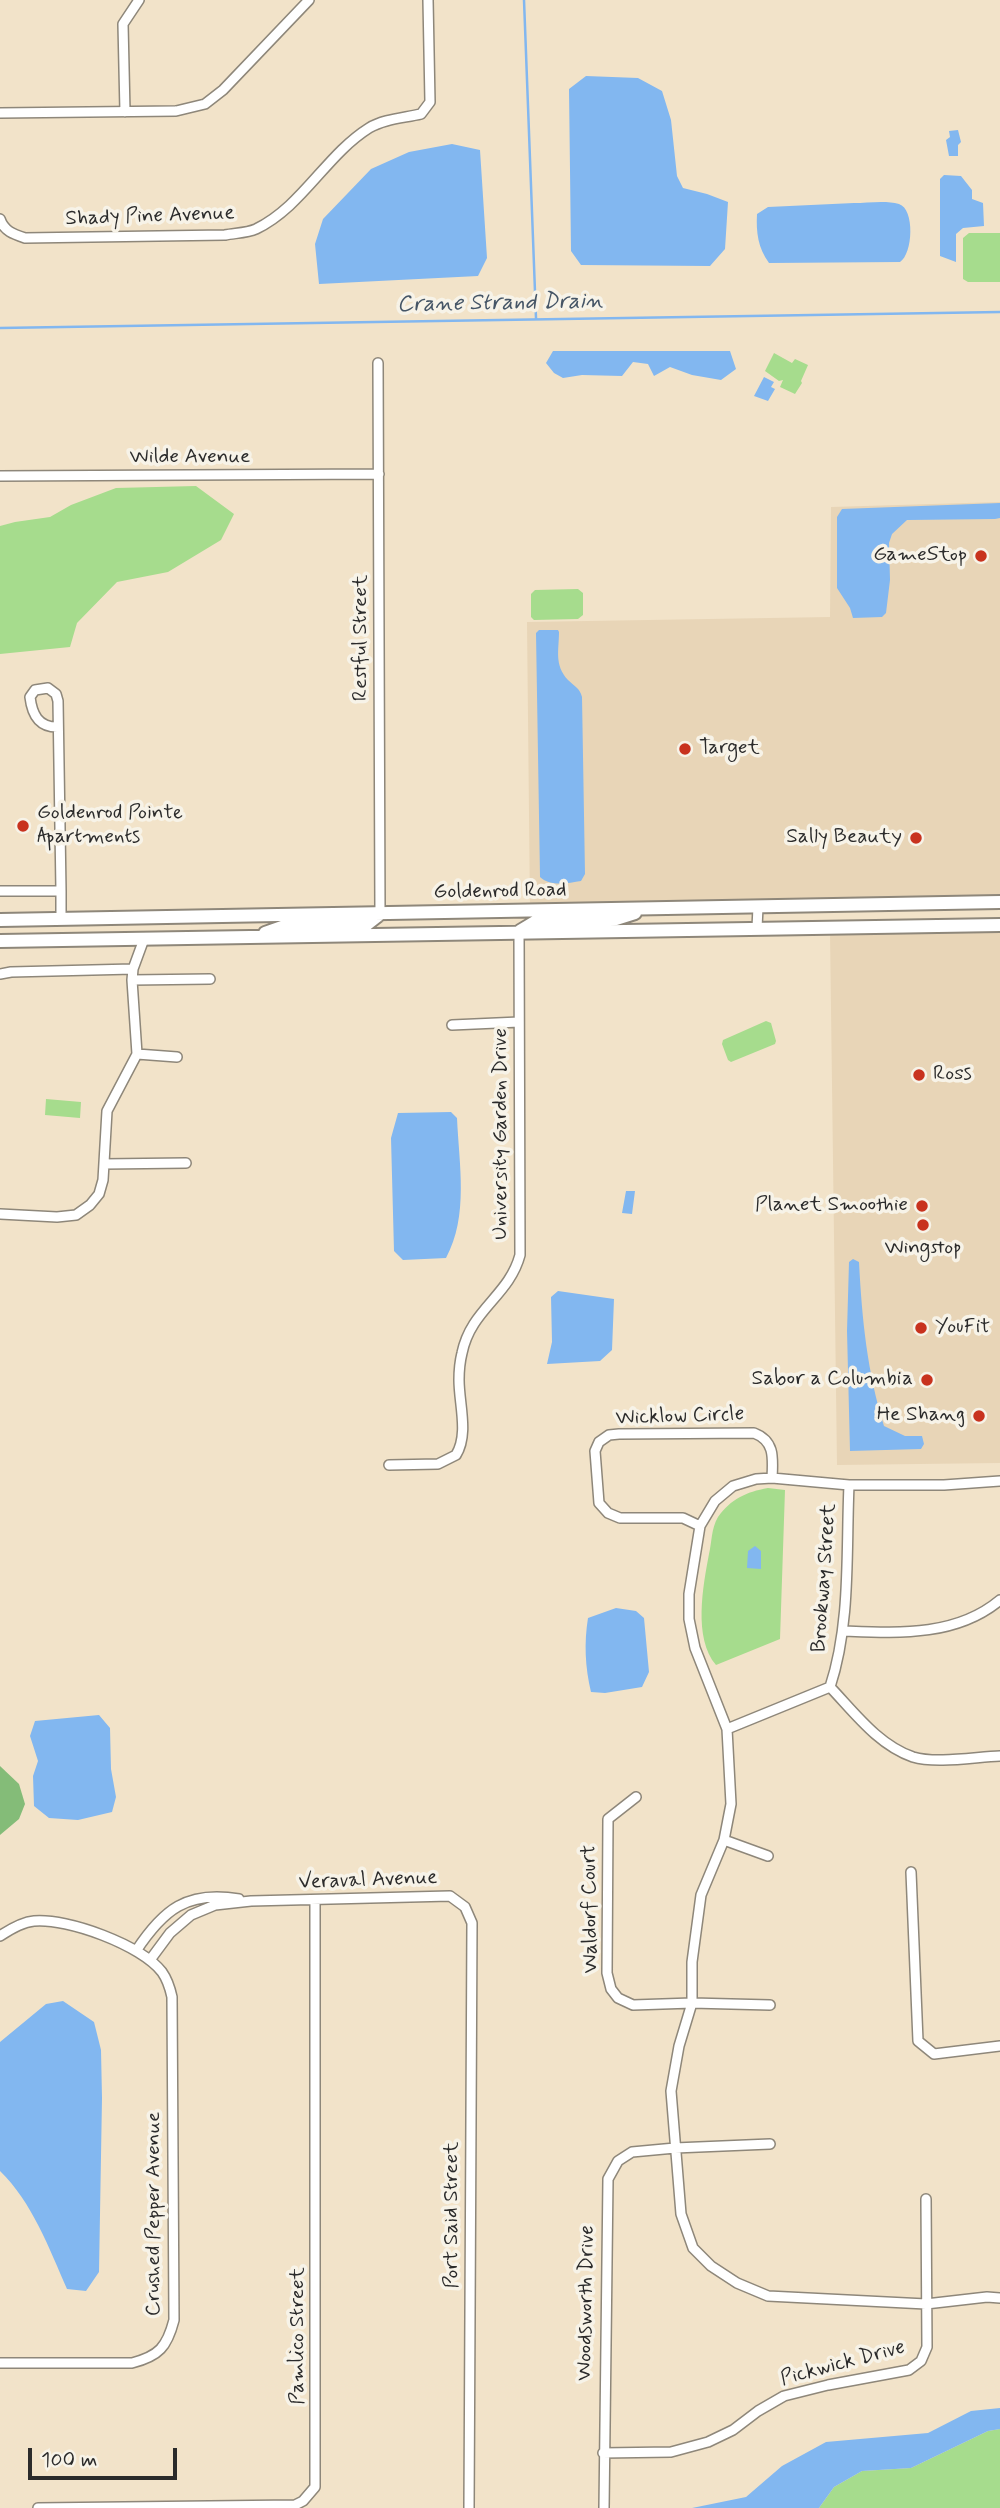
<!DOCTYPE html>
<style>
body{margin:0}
#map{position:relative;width:1000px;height:2508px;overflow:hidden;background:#f2e3c9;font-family:Mynerve,sans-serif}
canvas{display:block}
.scale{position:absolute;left:28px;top:2448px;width:149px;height:32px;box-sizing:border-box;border:4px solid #2b2b2b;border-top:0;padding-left:9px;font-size:21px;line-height:24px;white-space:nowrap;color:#2b2b2b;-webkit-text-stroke:5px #f7f3e8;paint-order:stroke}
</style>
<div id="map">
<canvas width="1000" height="2508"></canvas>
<div class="scale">100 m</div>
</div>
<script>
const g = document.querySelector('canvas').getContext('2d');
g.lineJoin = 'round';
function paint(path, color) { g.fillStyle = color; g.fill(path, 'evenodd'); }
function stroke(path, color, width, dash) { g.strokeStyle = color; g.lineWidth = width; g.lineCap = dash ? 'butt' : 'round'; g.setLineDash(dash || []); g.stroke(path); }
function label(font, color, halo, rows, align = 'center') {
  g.font = font + ' Mynerve,sans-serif'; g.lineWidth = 7; g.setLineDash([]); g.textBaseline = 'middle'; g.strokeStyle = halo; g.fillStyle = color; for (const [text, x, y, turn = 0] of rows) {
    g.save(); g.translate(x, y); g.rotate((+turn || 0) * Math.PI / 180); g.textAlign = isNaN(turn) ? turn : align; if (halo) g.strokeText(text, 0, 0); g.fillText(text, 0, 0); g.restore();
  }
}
const built = new Path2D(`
 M1000,502V901L530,909L527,622L830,617L831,507Z
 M1000,928V1463L837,1465L830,932Z`);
const green = new Path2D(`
 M969,233H1000V282H968L963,279V238Z
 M774,353L792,363L795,359L808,365L801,381L802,383L795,394L780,387L783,380L779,381L765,371Z
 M196,486L234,514L221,540L168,572L117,582L77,623L70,647L0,654V526L15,522L50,517L71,505L116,488Z
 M578,589L583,593V615L578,619L534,620L531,617V594L535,590Z
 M766,1021L771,1023L776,1041L775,1044L731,1062L728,1060L722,1044L723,1040Z
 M46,1099L81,1102L80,1118L45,1115Z
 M768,1488L785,1490L780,1639L716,1665C693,1638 703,1586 709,1554C712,1542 711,1529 718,1517C731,1499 746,1492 768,1488Z
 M1000,2429V2508H819L834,2487L862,2471L911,2468L988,2431Z`);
const forest = new Path2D(`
 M0,1766L19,1784L25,1804L19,1819L0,1835Z`);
const water = new Path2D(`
 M586,76L638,78L662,91L671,120L677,176L683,188L707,194L728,202L725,249L710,266L581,265L571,251L569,89Z
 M958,130L961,142L958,145V156H949L946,140L950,137L949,131Z
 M452,144L480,150L487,258L478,276L319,284L315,244L323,219L371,169L409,152Z
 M944,175L961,176L972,190V199L983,203L984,226L963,228L956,234V262L940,256V179Z
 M854,203C867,203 886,200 899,204C915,209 913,254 900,262L769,263C758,248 756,232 757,214L768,207Z
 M553,351H730L736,369L721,380L692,375L670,367L654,376L648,364L633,362L622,376L582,375L563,378L554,373L546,363Z
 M764,377L774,382L771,387L775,389L768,401L754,396Z
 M1000,503V518L995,519L907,520L892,534L889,543L890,580L886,613L882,617L853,618L850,608L837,588V517L842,509Z
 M539,630H558L559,632C559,650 554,665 568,680C574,686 580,688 582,697L585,874L581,881C568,883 551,887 540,877L536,633Z
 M451,1112L457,1118C459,1164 469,1216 446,1258L403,1260L394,1251L391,1138L398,1113Z
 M626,1191H635L632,1214L622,1213Z
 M853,1259L859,1262C862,1319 867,1371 884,1426L905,1436H922L924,1444L921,1449L850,1451L847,1331L849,1262Z
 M558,1291L614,1299L612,1350L600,1361L547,1364L552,1342L551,1297Z
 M755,1546L761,1551V1569L747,1568L748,1551Z
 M616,1608L636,1611L644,1618L649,1672L642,1687L605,1693L591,1692C585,1667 584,1643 588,1618Z
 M99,1715L110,1728L111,1769L116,1797L112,1812L78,1820L49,1818L34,1806L33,1776L38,1761L30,1736L35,1721Z
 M63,2001L94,2022L101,2050L102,2098L99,2272L86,2291L67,2289C49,2248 32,2202 0,2171V2042L46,2004Z
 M1000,2408V2429L988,2431L911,2468L862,2471L834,2487L819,2508H692L746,2497L782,2466L826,2442L928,2433L971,2411Z`);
const stream = new Path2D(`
 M524,0L536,318
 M0,328L1000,312`);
const minor = new Path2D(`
 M125,112L123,24L139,0
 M0,113L176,111L205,104L223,90L309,0
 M0,219C4,231 13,234 25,238L225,235C235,233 247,233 256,229C302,207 326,155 369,128C384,119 404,118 421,114L430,102L428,0
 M378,363L380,914
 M0,476L379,474
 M57,727C38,727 32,714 30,697L35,690L48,688L56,694L58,701L61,891
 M0,891H61V919
 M757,928L758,907
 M0,974L11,972L133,969
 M132,980L210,979
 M452,1025L519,1022
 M137,1054L177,1057
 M104,1164L186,1163
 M0,1214L57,1217L76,1215L90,1205L99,1194L103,1180L107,1111L137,1054L132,980L133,969L144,939
 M389,1465L438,1464L456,1455C469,1434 459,1404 459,1380C459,1371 460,1361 462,1353C471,1309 509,1296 520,1255L519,932
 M1000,1481L944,1485H849L772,1478L756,1479L733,1486L715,1501L700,1526L689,1594V1619L695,1648L727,1729L731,1804L724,1840L701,1895L692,1962V2003L679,2046L671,2091L681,2214L693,2248L711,2266L737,2283L768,2296L926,2304L987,2297L1000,2298
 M700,1526L683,1518H620L608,1513L599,1503L595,1451L599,1442L609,1435L619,1434L754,1433C775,1441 773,1458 772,1478
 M843,1631C897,1633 956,1637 1000,1600
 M830,1687C854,1712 878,1745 913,1757C936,1764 975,1757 1000,1756
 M727,1729L830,1687C851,1623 846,1552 849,1485
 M636,1797L608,1819L607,1973L611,1989L618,1998L633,2005L692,2003L770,2005
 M724,1840L768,1856
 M911,1872L918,2041L934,2054L1000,2046
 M0,1936C9,1930 23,1922 34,1921C68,1918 141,1945 162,1972C167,1979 170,1988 172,1997L174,2320C167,2347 159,2356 132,2363H0
 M136,1951C163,1910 187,1890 239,1899
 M150,1960L170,1933L191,1915L215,1905L251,1901L450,1896L465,1907L472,1923L469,2508
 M603,2453L671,2452L708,2442L733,2430L758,2411L784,2396L828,2385L909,2370L921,2361L927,2347L926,2199
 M38,2508L295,2505L303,2501L315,2487V1900
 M604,2508L608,2179L618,2161L632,2152L675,2148L770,2144`);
const secondary = new Path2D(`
 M0,920L1000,902
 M520,931L535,922L616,919L635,913
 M265,933L285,926L366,925L380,914
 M0,941L1000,925`);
const markers = [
 [981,556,7,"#c8321e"],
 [685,749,7,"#c8321e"],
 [23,826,7,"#c8321e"],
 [916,838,7,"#c8321e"],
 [919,1075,7,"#c8321e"],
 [922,1206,7,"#c8321e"],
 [923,1225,7,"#c8321e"],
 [921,1328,7,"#c8321e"],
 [927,1380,7,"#c8321e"],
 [979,1416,7,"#c8321e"]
];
const streetNames = [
 ["Shady Pine Avenue",150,217,-2],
 ["Wilde Avenue",190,458],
 ["Restful Street",362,638,-90],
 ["Goldenrod Road",500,892,-1],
 ["University Garden Drive",502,1134,-90],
 ["Wicklow Circle",680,1417,-2],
 ["Brookway Street",825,1578,-86],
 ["Veraval Avenue",368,1881,-2],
 ["Waldorf Court",591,1909,-91],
 ["Crushed Pepper Avenue",155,2214,-90],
 ["Port Said Street",453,2215,-90],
 ["Woodsworth Drive",587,2303,-89],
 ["Pamlico Street",299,2336,-90],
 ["Pickwick Drive",843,2364,-15]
];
const poiNames = [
 ["GameStop",967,556],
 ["Target",699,749,"left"],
 ["Goldenrod Pointe",37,814,"left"],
 ["Apartments",37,838,"left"],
 ["Sally Beauty",902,838],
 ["Ross",933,1075,"left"],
 ["Planet Smoothie",908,1206],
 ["Wingstop",923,1249,"center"],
 ["YouFit",935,1328,"left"],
 ["Sabor a Columbia",913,1380],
 ["He Shang",965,1416]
];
const waterNames = [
 ["Crane Strand Drain",500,304,-1]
];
paint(built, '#e8d5b7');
paint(green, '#a6dc8d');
paint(forest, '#84bc78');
paint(water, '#82b7f0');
stroke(stream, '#82b7f0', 2.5);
stroke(minor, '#8e877a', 12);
stroke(secondary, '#8e877a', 16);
stroke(minor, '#fff', 9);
stroke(secondary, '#fff', 12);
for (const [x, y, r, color] of markers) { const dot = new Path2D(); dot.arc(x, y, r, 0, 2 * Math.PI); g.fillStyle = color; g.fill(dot); stroke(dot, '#f7f3e8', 2.5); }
label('21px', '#2b2b2b', '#f7f3e8', streetNames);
label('21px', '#2b2b2b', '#f7f3e8', poiNames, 'right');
label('italic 23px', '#455566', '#f7f3e8', waterNames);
</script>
